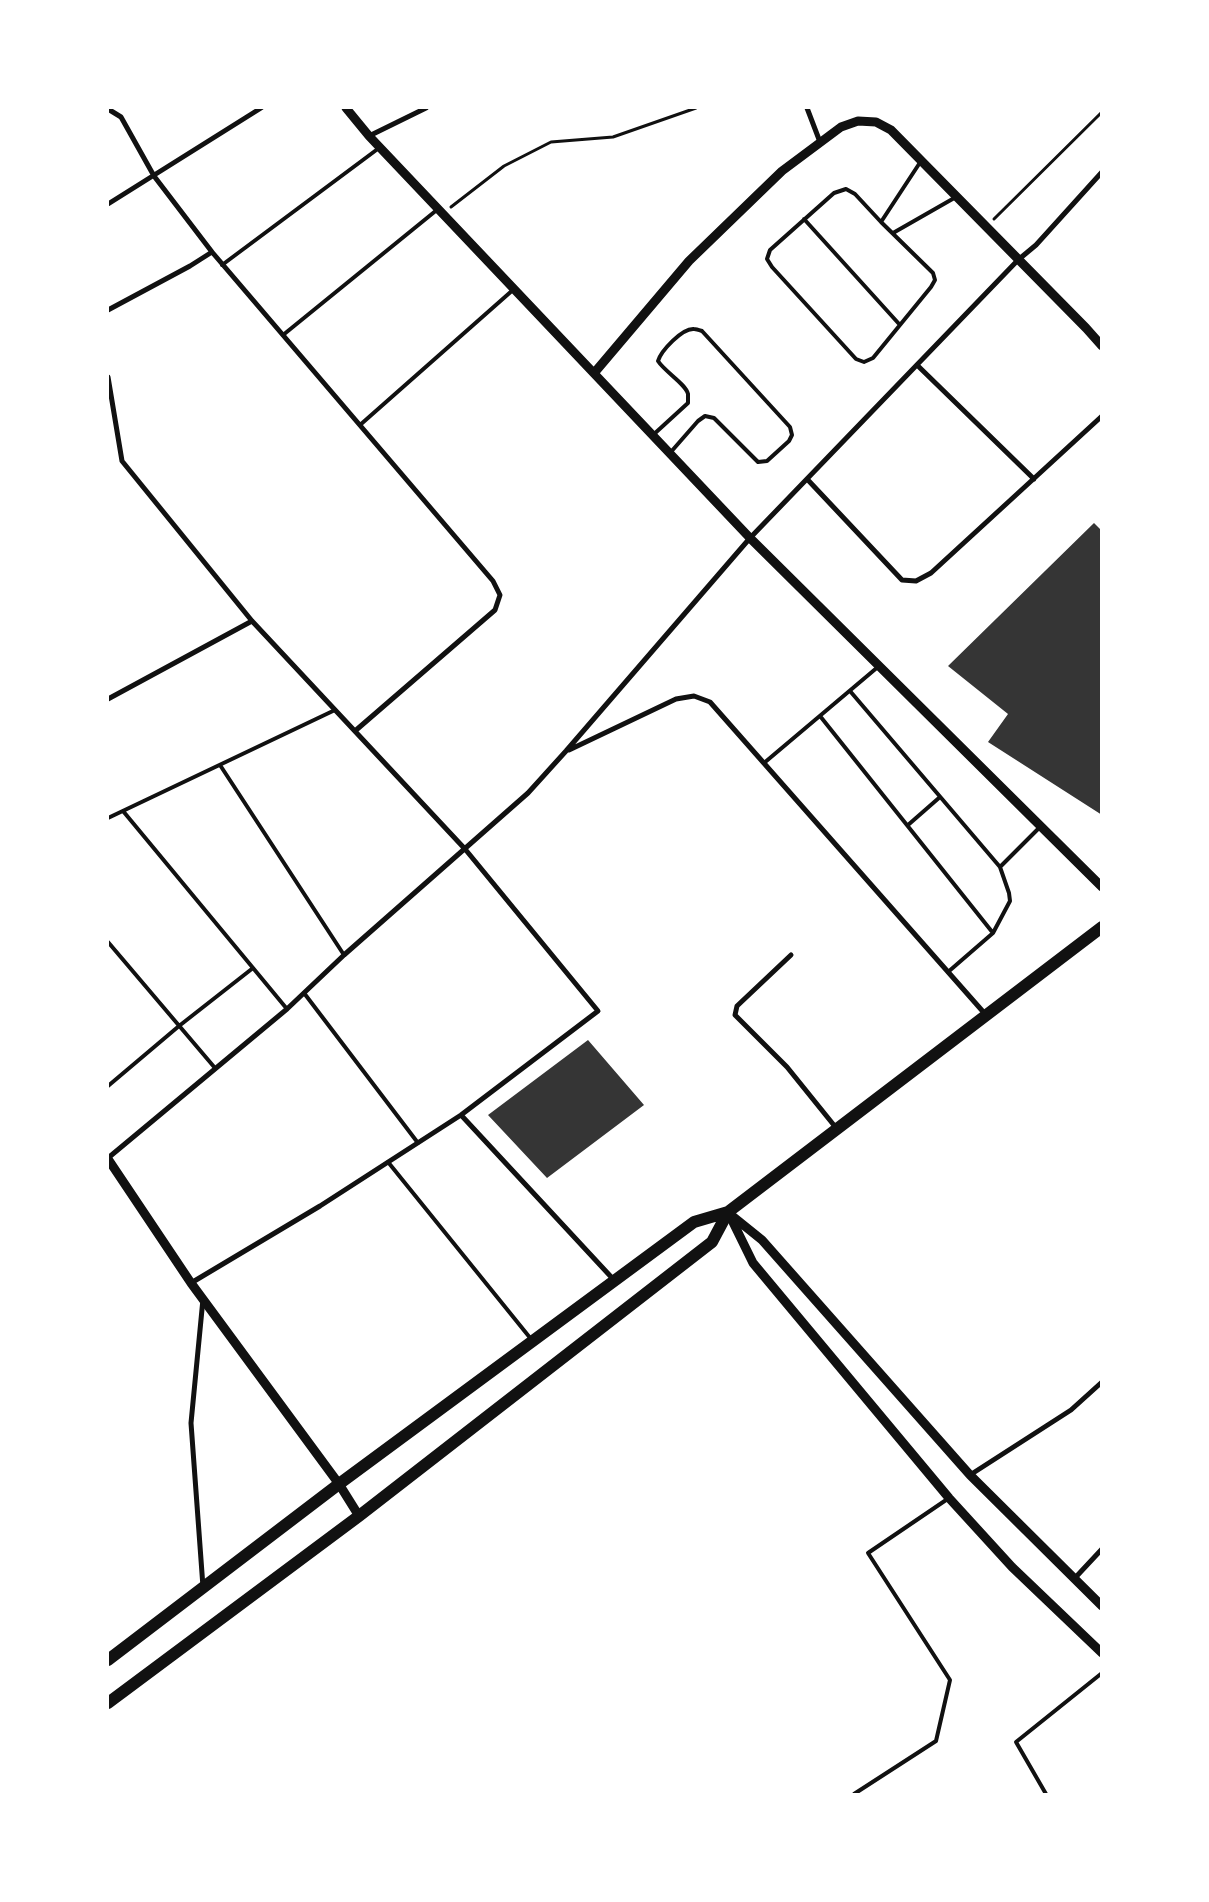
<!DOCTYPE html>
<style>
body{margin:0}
#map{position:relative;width:1209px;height:1902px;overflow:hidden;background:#fff;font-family:Rubik,sans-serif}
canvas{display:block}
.frame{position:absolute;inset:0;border:109px solid #fff;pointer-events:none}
</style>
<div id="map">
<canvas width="1209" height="1902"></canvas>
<div class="frame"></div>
</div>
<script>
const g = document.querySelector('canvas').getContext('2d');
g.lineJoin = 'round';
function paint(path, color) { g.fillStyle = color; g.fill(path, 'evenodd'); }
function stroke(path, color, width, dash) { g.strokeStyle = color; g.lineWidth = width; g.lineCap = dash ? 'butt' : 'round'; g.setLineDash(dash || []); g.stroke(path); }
const building = new Path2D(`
 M1094,523L1102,531V815L988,742L1008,714L948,666Z
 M588,1040L644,1105L547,1178L488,1115Z`);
const path = new Path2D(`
 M451,207L504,166L551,142L613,137L696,108
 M994,219L1102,112`);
const service = new Path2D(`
 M846,189L855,194L881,222L933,273L935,280L931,287L873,358L864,362L856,359L772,267L767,259L770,250L834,193Z
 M804,219L900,325
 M881,222L921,161
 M893,233L956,197
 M222,265L379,148
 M283,335L438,209
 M360,425L514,289
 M653,435L688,403C688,402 688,395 688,394C686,384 665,372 658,361C661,351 682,328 694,329C696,329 699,330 702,331L790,427L792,435L789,441L767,461L758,462L714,418L705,416L698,421L670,453
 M850,691L1000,867
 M820,716L993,933
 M764,763L879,666
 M220,765L344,955
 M123,811L287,1009
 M108,818L335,710
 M908,825L940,797
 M108,942L215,1068
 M948,972L993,933L1010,901L1009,893L1000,867L1040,827
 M304,993L418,1143
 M108,1086L179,1026L253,968
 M388,1162L531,1339
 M854,1794L936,1741L950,1680L868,1553L949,1498
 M1046,1794L1016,1742L1102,1673`);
const minor = new Path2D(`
 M807,108L820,142
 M108,109L121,117L154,176L212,252L190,266L108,310
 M369,136L426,108
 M108,204L261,108
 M212,252L493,581L500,595L495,610L355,731
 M917,365L1034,479
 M108,377L122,461L252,621L465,849L598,1011L461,1115L320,1206L191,1283
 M807,479L902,580L916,581L931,573L1102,416
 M108,699L252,621
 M569,750L676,699L694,696L710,702L986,1015
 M791,955L737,1006L735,1015L787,1067L837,1129
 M461,1115L614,1280
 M108,1158L287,1009L344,955L528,793L566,751L750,538L1018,260L1036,245L1102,172
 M203,1299L191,1423L203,1587
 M970,1475L1071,1410L1102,1382
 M1074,1579L1102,1549`);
const tertiary = new Path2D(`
 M346,108L369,136L750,538L1102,887
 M595,372L689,261L782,171L841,127L858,121L876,122L891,130L1086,328L1102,346
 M108,1159L191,1283L339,1484L359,1516
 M728,1212L753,1263L949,1498L1012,1567L1102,1653
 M731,1215L762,1240L970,1475L1102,1606`);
const primary = new Path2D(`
 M108,1660L339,1484L694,1222L728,1212
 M108,1703L359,1516L712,1242L728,1212L1102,927`);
paint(building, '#353535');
stroke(path, '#111', 3);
stroke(service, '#111', 4);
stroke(minor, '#111', 5);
stroke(tertiary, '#111', 9);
stroke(primary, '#111', 12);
</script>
